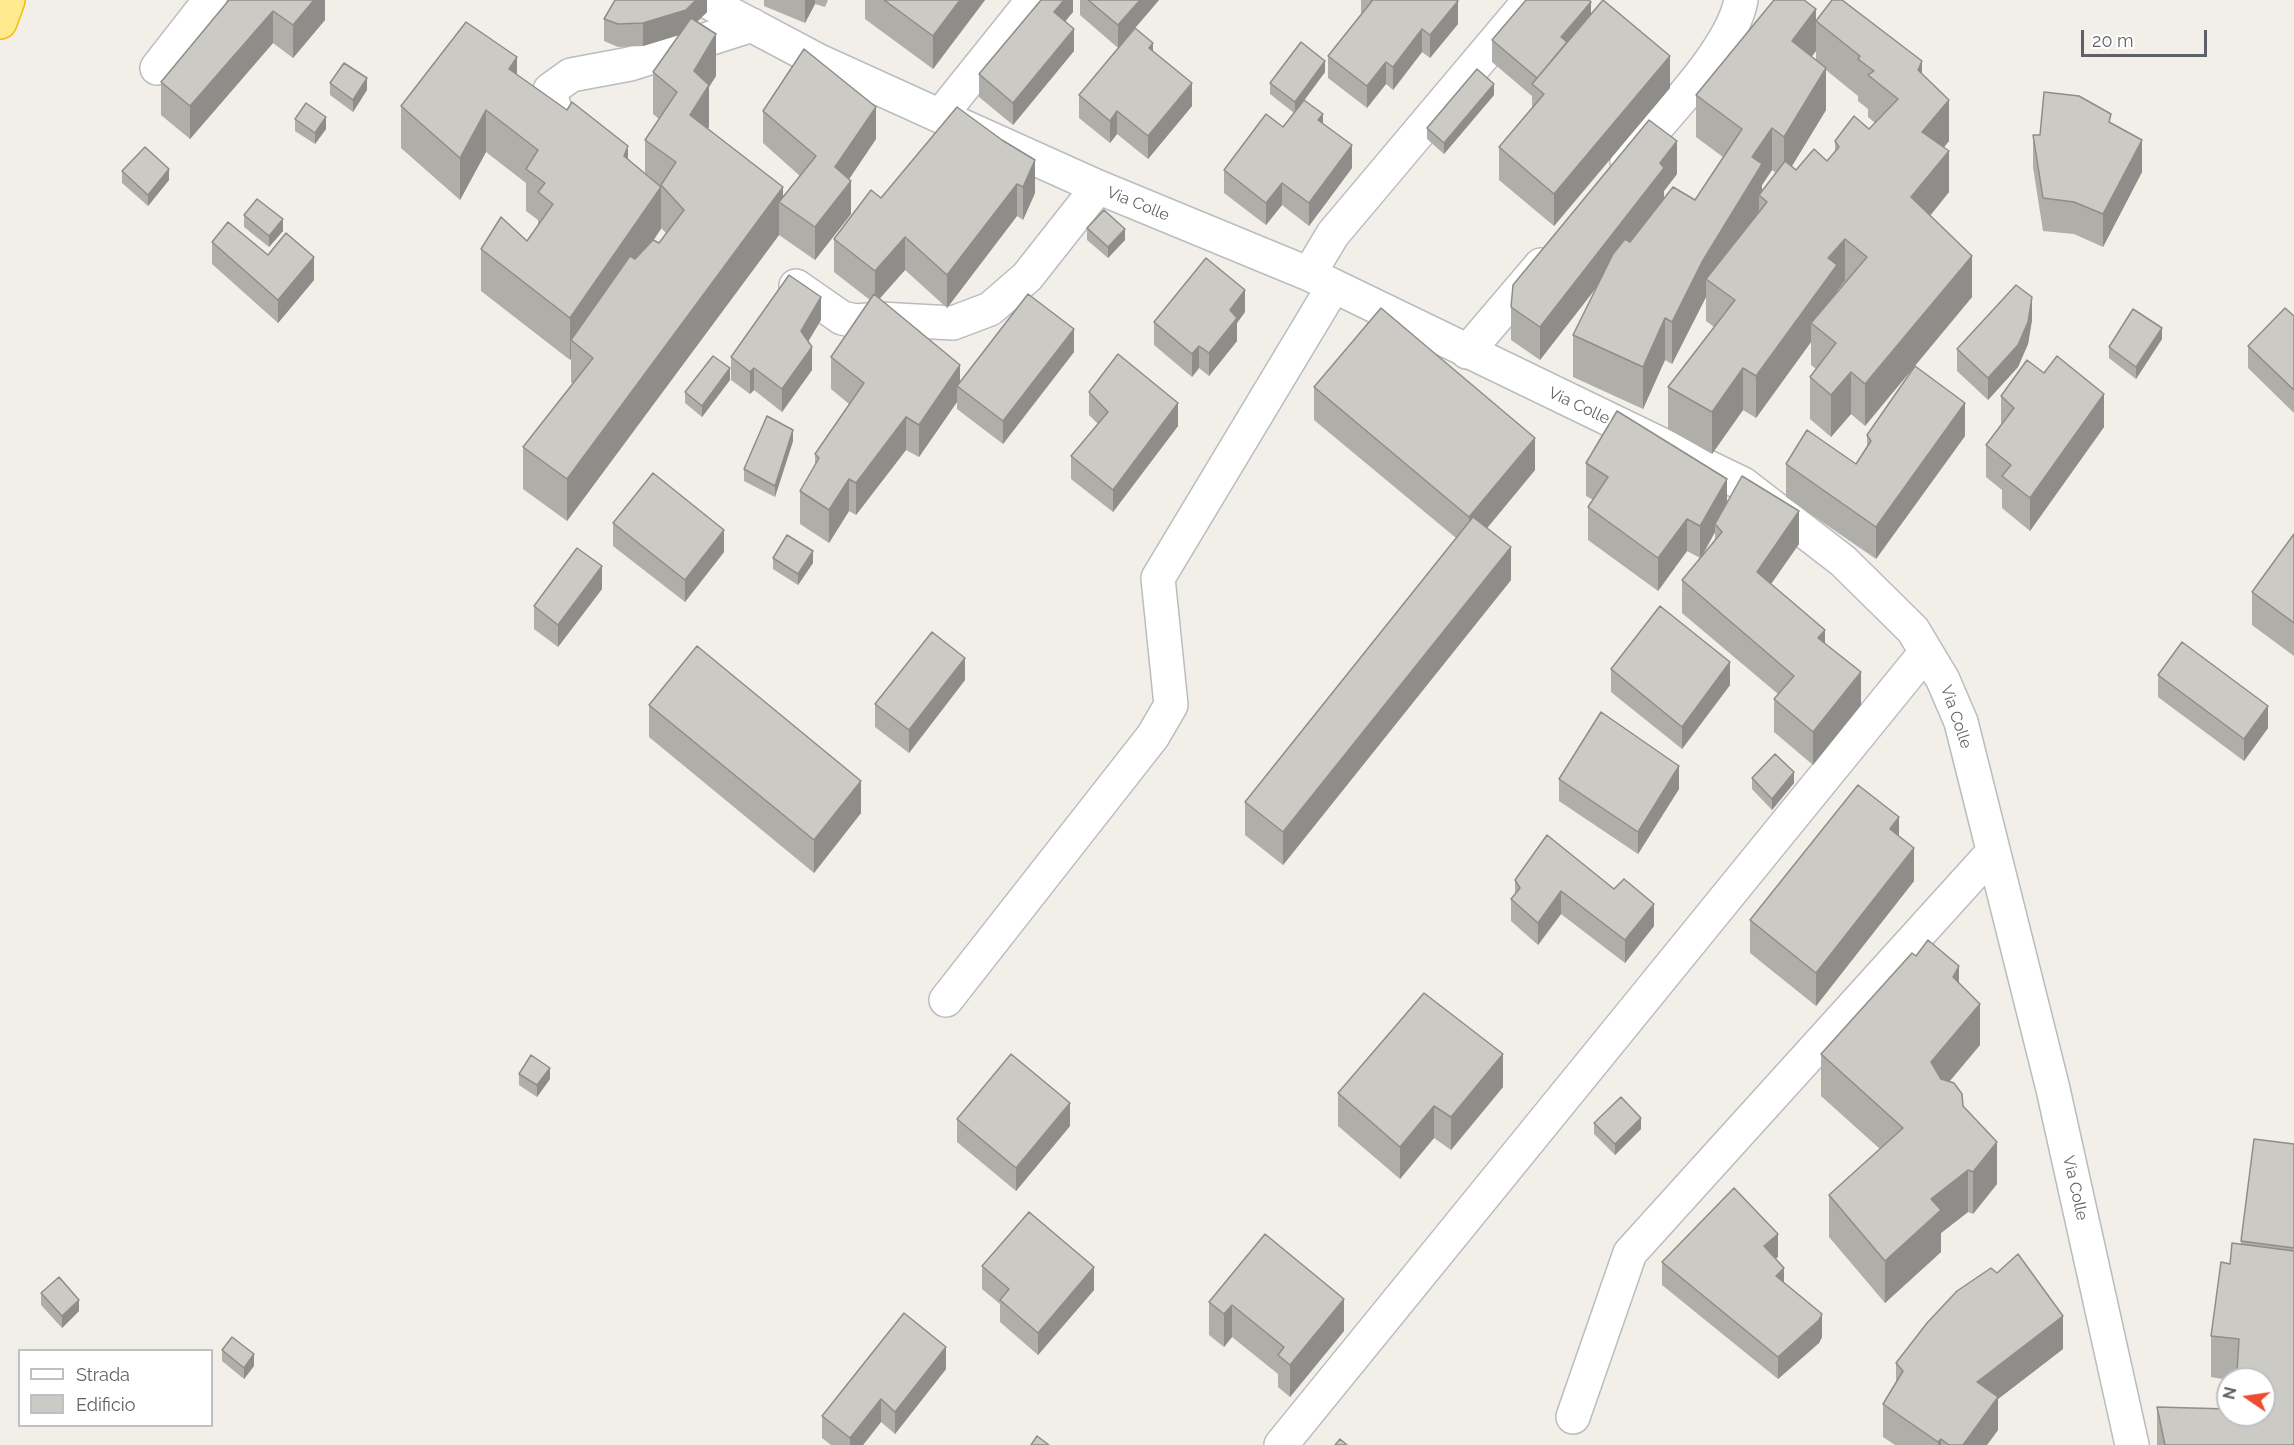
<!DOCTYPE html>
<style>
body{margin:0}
#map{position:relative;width:2294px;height:1445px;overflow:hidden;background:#f1efe7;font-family:Raleway,sans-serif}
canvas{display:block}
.legend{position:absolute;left:18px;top:1349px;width:195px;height:78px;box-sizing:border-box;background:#fff;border:2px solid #bfc0c3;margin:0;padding:8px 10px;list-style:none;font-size:18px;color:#5e6268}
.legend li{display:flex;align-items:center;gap:12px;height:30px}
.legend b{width:30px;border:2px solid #bfc0c3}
.north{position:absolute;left:2216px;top:1367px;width:60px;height:60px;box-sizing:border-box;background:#fff;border:2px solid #bfc0c3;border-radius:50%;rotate:283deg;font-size:16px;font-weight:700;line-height:24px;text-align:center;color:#5e6268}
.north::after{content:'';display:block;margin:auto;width:21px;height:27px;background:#ed4c31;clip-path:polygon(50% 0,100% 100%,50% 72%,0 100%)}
.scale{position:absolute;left:2081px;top:30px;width:126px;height:27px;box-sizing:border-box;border:3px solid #5e6268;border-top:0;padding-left:8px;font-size:18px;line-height:21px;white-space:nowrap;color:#5e6268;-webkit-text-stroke:4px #fff;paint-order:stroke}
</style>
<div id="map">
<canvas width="2294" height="1445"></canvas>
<ul class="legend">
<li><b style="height:8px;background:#fff"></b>Strada</li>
<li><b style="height:16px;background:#cccac4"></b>Edificio</li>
</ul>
<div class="north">N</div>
<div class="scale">20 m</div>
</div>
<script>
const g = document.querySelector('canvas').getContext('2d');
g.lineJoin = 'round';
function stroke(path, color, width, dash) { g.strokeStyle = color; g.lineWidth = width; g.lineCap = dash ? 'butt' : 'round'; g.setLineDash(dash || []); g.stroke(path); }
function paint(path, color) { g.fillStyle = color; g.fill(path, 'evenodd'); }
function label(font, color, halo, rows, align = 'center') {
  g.font = font + ' Raleway,sans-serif'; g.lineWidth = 4.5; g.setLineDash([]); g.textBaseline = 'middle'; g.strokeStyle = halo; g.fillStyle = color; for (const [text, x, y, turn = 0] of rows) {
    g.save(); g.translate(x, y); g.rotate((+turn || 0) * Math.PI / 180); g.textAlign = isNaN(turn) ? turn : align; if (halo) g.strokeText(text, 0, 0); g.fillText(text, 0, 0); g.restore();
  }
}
const street = new Path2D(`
 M704,0L819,61L940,116L1098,187L1309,274L1743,484L1843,561L1913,630L1943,680L1961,722L2053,1089L2132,1445
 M157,68L210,0
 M940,116L1033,0
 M579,132L556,115L550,90L571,75L630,64L752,25
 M1627,161C1662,119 1732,50 1741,0
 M1309,274L1333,234L1530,0
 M796,286L842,318L856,321L879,319L953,323L990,309L1027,277L1098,187
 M1467,352L1541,265
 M946,1000L1153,736L1171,705L1158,578L1333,287
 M1573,1417L1630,1253L1993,852
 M1281,1445L1926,652`);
const highway = new Path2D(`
 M0,22L8,0`);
const wall = new Path2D(`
 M229,0H325V20L293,58L273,43L190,139L161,115V82Z
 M707,0V12L697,22L716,76L709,87V127L708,129L783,197L800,176L763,143V111L876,139L849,179L851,214L815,260L779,235L567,521L523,489V447L573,384L571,382V358L570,360L481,291V249L527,241L538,225V220L526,211V183L486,152L460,200L401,148V106L517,75L628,159L645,173V140L659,119L653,114V72L679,35L643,46L618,47L604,41V19ZM661,228L666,233L659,243L654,240Z
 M764,0H828L825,7L815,4L805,23L764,6Z
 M865,0H985L933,69L865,19Z
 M1073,0V12L1065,21L1074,51L1013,125L979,97V74Z
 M1080,0H1159L1135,28L1153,52L1192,106L1148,159L1117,134L1110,143L1079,118V95L1118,48L1080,15Z
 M1361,0H1456L1458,24L1430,58L1422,52L1393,90L1386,84L1367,108L1328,78V56L1361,14Z
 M1591,14L1670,88L1554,226L1499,180V147L1532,108V96L1492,62V40Z
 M1816,21L1922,75L1949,141L1944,147L1949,192L1930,216L1972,297L1865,426L1851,414L1831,437L1810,419V377L1816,369L1811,365V342L1756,418L1743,410L1712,454L1668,429V387L1714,327L1706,321V297L1672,364L1665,360L1643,409L1573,377V335L1597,286L1540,360L1511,340V307L1677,174L1664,191V198L1695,200L1723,157L1696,137V95L1816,51L1811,57L1816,61ZM1826,70L1858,96V101L1868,109V117L1875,123L1869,129L1835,141V152L1827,161L1796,170L1792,166L1826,110ZM1772,170L1776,173L1762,191V185ZM1845,281H1846L1837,293V291Z
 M1325,72L1304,100L1323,123L1352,168L1309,226L1282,205L1266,225L1224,193V170L1283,127L1294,113L1270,94V83Z
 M330,83L367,90L353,112L330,95Z
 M1494,95L1444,154L1427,139V128Z
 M957,107L1035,193L1023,220L1017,216L947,308L905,270L879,298L960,382L1074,352L1003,444L957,409V402L919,457L906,450L856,515L849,511L829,543L800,524V491L815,465V454L849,404L831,389V357L870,300L834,272V239L881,198Z
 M295,119L326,129L315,144L295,131Z
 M2111,123L2142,172L2103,247L2074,234L2043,231L2033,167V135H2040Z
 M122,171L169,180L148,206L122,183Z
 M244,215L283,231L269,247L244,227Z
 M1087,228L1125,240L1108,258L1087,240Z
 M212,242L268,255L314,280L278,323L212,264Z
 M1245,312L1237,323V341L1209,376L1199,368L1192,377L1154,345V322Z
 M2294,316V413L2248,368V346Z
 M821,320L808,342L812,370L782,412L754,390L750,394L731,380V357Z
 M2032,320L2028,344L2018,367L1988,400L1957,371V349Z
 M2162,339L2136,379L2109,358V347Z
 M730,380L702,417L685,403V392Z
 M1314,387L1535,470L1487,528L1511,580L1283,865L1245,835V802L1456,538L1314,420Z
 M1089,392L1178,426L1113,512L1071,479V456L1098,424L1089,415Z
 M2001,396L2104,427L2030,531L2002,508V490L1986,477V445L2001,425Z
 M1867,435L1965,436L1876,559L1786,497V464H1856L1867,446Z
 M793,441L775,497L744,481V469Z
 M1586,463L1727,502L1799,544L1771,584L1825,644L1861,705L1813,765L1774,732V699L1778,694L1682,613V580L1700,558L1687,551L1658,591L1588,540V507L1593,500L1586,496ZM1715,532V539L1703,555Z
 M613,523L724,552L685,602L613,546Z
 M2294,534V656L2252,625V592Z
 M773,558L813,563L798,585L773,569Z
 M602,589L558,647L534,629V606Z
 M1611,669L1730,685L1682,749L1611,692Z
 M2158,675L2268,728L2244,761L2158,697Z
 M965,680L909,753L875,727V704Z
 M649,705L861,813L814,873L649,737Z
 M1752,778L1794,783L1772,810L1752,789Z
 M1559,779L1679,789L1638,854L1559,801Z
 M1547,835L1654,926L1625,963L1561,914L1538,945L1511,921V899L1515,895V880Z
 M1899,836L1914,881L1816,1006L1750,953V920Z
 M1959,983L1980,1045L1950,1081L1963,1106L1997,1184L1973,1214L1968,1212L1941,1233V1252L1885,1303L1829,1237V1195L1880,1149L1821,1096V1054Z
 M519,1074L550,1079L537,1097L519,1085Z
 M1503,1087L1451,1150L1434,1138L1400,1179L1338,1126V1093Z
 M957,1119L1070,1126L1016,1191L957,1142Z
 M1594,1123L1641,1129L1615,1155L1594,1134Z
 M2294,1144V1445H2157V1407L2264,1415V1379L2228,1380L2211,1377V1336L2230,1264L2241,1244V1241Z
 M1265,1234L1344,1331L1290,1397L1278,1387V1374L1232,1337L1224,1347L1209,1335V1302Z
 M1778,1257L1775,1258L1784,1283L1822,1337L1819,1343L1778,1379L1662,1285V1262Z
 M982,1266L1094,1290L1038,1355L1000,1322V1304L982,1289Z
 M41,1293L79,1311L62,1328L41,1305Z
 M2063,1349L1998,1399V1430L1987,1445H1895L1883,1437V1404L1896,1383V1363Z
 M222,1350L254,1366L244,1379L222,1361Z
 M946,1369L895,1434L881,1422L863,1445H831L822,1438V1416Z`);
const shadedWall = new Path2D(`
 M314,0H325V20L293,58V25Z
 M696,0H707V12L686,33L643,46V23Z
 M805,0H815V4L805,23Z
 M960,0H985L933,69V36Z
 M1064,0H1073V12L1054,35V12Z
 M1140,0H1159L1118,48V25Z
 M1458,1V24L1430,58V35Z
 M1591,2V24L1572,69L1561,37Z
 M1816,9V51L1792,83V41Z
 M273,11V43L190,139V106Z
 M1074,29V51L1013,125V103Z
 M1422,29V52L1393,90V67Z
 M716,34V76L709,87V127L690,157V115L694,71Z
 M1153,43V66L1149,48Z
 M1670,56V88L1554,226V194Z
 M517,57V99L509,69Z
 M1325,61V72L1295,113V102Z
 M1922,61V102L1918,70Z
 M1386,62V84L1367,108V86Z
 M1826,68V110L1784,179V137Z
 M367,78V90L353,112V100Z
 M1192,83V106L1148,159V136Z
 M1494,84V95L1444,154V143Z
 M1949,100V141L1922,174V132Z
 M876,107V139L835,200V167Z
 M486,110V152L460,200V158Z
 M1117,111V134L1110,143V121Z
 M1323,114V137L1318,120Z
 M326,117V129L315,144V133Z
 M1772,128V170L1762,185V198L1759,195V210L1714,285L1706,279V297L1672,364V322L1752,157Z
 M2142,140V172L2103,247V214Z
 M1677,141V174L1664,191V201L1540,360V327L1660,163Z
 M1352,145V168L1309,226V203Z
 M628,146V187L624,156Z
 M1949,151V192L1911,239V197Z
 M1035,160V193L1023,220V187Z
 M169,169V180L148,206V195Z
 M851,181V214L815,260V227Z
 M1282,183V205L1266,225V203Z
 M1017,184V216L947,308V275Z
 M661,187V229L579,347L571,340V358L570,360V318Z
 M783,187V205L779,202V235L567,521V479Z
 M283,219V231L269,247V236Z
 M1125,229V240L1108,258V247Z
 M905,237V270L875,304V271Z
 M1845,239V281L1837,291V307L1811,323V342L1756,418V376L1828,258Z
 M1972,256V297L1865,426V384Z
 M314,257V280L278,323V300Z
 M1245,290V312L1237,323V341L1209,376V353L1230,310Z
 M821,297V320L801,353V331Z
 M2032,297V320L2028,344L2018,367L1988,400V378Z
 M1665,318V360L1643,409V367Z
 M2162,328V339L2136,379V367Z
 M1074,329V352L1003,444V421Z
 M1199,346V368L1192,377V354Z
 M812,347V370L782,412V389Z
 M960,365V389L957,386V402L919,457V425Z
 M730,368V380L702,417V406Z
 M754,368V390L750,394V372Z
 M1743,368V410L1712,454V412Z
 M1851,372V414L1831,437V395Z
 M2104,394V427L2030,531V498Z
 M1178,403V426L1113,512V490Z
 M1965,403V436L1876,559V527Z
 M906,417V450L856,515V483Z
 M793,430V441L775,497V486Z
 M1535,438V470L1469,550V517Z
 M849,479V511L829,543V510Z
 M1727,479V512L1715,524V532L1700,559V526Z
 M1799,511V544L1757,604V572Z
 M1687,519V551L1658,591V558Z
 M724,530V552L685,602V580Z
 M1511,547V580L1283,865V832Z
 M813,551V563L798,585V574Z
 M602,566V589L558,647V625Z
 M1825,630V662L1818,638Z
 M965,658V680L909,753V730Z
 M1730,662V685L1682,749V727Z
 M1861,672V705L1813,765V732Z
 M2268,706V728L2244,761V739Z
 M1679,766V789L1638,854V832Z
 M1794,772V783L1772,810V799Z
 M861,781V813L814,873V840Z
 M1899,817V849L1890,829Z
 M1914,848V881L1816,1006V973Z
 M1561,891V914L1538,945V923Z
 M1654,904V926L1625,963V940Z
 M1959,966V1008L1953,977Z
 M1980,1004V1045L1931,1103V1062Z
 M1503,1054V1087L1451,1150V1117Z
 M550,1068V1079L537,1097V1085Z
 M1070,1103V1126L1016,1191V1168Z
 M1434,1106V1138L1400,1179V1147Z
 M1641,1118V1129L1615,1155V1144Z
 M1997,1142V1184L1973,1214V1172Z
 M1968,1170V1212L1941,1233V1252L1885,1303V1261L1931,1199Z
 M1778,1234V1257L1764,1268V1246Z
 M1094,1267V1290L1038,1355V1333Z
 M1784,1268V1291L1776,1276Z
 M1344,1299V1331L1290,1397V1365Z
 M79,1300V1311L62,1328V1316Z
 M1232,1305V1337L1224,1347V1314Z
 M1822,1314V1337L1819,1343L1778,1379V1357Z
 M2063,1316V1349L1998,1399V1430L1987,1445H1963L1977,1382Z
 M946,1347V1369L895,1434V1412Z
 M254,1354V1366L244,1379V1368Z
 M881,1399V1422L863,1445H850V1438Z
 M1941,1439V1445H1938V1442Z`);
const building = new Path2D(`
 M229,0H314L293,25L273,11L190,106L161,82Z
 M615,0H696L686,10L643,23L618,24L604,19Z
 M884,0H960L933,36Z
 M1041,0H1064L1054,12L1074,29L1013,103L979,74Z
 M1088,0H1140L1118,25Z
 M1371,0H1456L1458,1L1430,35L1422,29L1393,67L1386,62L1367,86L1328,56L1372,1Z
 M1526,0H1589L1591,2L1561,37L1567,42L1537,78L1492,40Z
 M1603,0L1670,56L1554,194L1499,147L1544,94L1532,84Z
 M1774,0H1804L1816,9L1792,41L1826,68L1784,137L1772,128L1752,157L1762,164L1702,262L1672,322L1665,318L1643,367L1573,335L1613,254L1625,239L1630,242L1673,187L1695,200L1742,129L1696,95Z
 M1832,0H1842L1922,61L1918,70L1949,100L1922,132L1949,151L1911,197L1972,256L1865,384L1851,372L1831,395L1810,377L1836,343L1811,323L1867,257L1845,239L1828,258L1837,265L1756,376L1743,368L1712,412L1668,387L1735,300L1706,279L1767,202L1759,195L1785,161L1796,170L1814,149L1827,161L1839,147L1835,141L1854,116L1869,129L1898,99L1868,75L1874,71L1858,59L1860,56L1816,21Z
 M691,18L716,34L694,71L709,85L690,115L783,187L567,479L523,447L593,358L571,340L630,256L635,259L653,240L659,243L684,210L661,185L676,162L645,140L677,92L653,72Z
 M466,22L517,57L509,69L567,110L572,102L628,146L624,156L661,187L570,318L481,249L501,217L527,241L553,204L538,192L545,183L526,169L538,150L486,110L460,158L401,106Z
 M1135,28L1153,43L1149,48L1192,83L1148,136L1117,111L1110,121L1079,95Z
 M1301,42L1325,61L1295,102L1270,83Z
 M804,49L876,107L835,167L851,181L815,227L779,202L816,156L763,111Z
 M344,63L367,78L353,100L330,83Z
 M1477,69L1494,84L1444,143L1427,128Z
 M2044,92L2079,96L2111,114L2109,122L2142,140L2103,214L2074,202L2043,198L2033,135H2040Z
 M1304,100L1323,114L1318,120L1352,145L1309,203L1282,183L1266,203L1224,170L1266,114L1283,127Z
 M306,103L326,117L315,133L295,119Z
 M957,107L1002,140L1035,160L1023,187L1017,184L947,275L905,237L875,271L834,239L871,190L881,198Z
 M1649,120L1677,141L1660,163L1664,168L1540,327L1511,307L1513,285Z
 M145,147L169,169L148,195L122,171Z
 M257,199L283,219L269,236L244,215Z
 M1104,210L1125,229L1108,247L1087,228Z
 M228,222L268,255L286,233L314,257L278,300L212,242Z
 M1206,258L1245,290L1230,310L1237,318L1209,353L1199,346L1192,354L1154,322Z
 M789,275L821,297L801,331L812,347L782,389L754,368L750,372L731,357Z
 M2016,285L2032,297L2028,322L2018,345L1988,378L1957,349Z
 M874,294L960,365L919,425L906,417L856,483L849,479L829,510L800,491L819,458L815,454L864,383L831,357Z
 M1028,294L1074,329L1003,421L957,386Z
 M1381,308L1535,438L1469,517L1314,387Z
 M2285,308L2294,316V390L2248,346Z
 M2133,309L2162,328L2136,367L2109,347Z
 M1118,354L1178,403L1113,490L1071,456L1108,412L1089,392Z
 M713,356L730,368L702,406L685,392Z
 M2057,356L2104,394L2030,498L2002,476L2011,465L1986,445L2014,408L2001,396L2027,360L2044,373Z
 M1915,366L1965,403L1876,527L1786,464L1807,430L1856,464L1871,441L1867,435Z
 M1617,411L1727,479L1700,526L1687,519L1658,558L1588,507L1608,477L1586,463Z
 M767,416L793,430L775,486L744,469Z
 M653,473L724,530L685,580L613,523Z
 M1742,476L1799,511L1757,572L1825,630L1818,638L1861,672L1813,732L1774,699L1794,676L1682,580L1722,532L1715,524Z
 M1473,517L1511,547L1283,832L1245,802Z
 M2294,534V623L2252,592Z
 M787,535L813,551L798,574L773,558Z
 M577,548L602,566L558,625L534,606Z
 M1660,606L1730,662L1682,727L1611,669Z
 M932,632L965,658L909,730L875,704Z
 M2182,642L2268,706L2244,739L2158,675Z
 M697,646L861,781L814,840L649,705Z
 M1601,712L1679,766L1638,832L1559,779Z
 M1775,754L1794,772L1772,799L1752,778Z
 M1858,785L1899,817L1890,829L1914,848L1816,973L1750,920Z
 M1547,835L1614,889L1624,879L1654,904L1625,940L1561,891L1538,923L1511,899L1520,888L1515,880Z
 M1928,940L1959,966L1953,977L1980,1004L1931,1062L1941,1079L1954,1083L1962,1094L1963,1106L1997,1142L1973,1172L1968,1170L1931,1199L1941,1210L1885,1261L1829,1195L1903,1128L1821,1054L1912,953L1916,956Z
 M1424,993L1503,1054L1451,1117L1434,1106L1400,1147L1338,1093Z
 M1011,1054L1070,1103L1016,1168L957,1119Z
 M531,1055L550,1068L537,1085L519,1074Z
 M1621,1097L1641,1118L1615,1144L1594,1123Z
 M2254,1139L2294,1144V1248L2241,1241Z
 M1734,1188L1778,1234L1764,1246L1784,1268L1776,1276L1822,1314L1819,1320L1778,1357L1662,1262Z
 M1029,1212L1094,1267L1038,1333L1000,1300L1009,1289L982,1266Z
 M1265,1234L1344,1299L1290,1365L1278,1355L1284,1347L1232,1305L1224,1314L1209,1302Z
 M2232,1243L2294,1251V1445H2165L2157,1407L2228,1409V1415H2264L2263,1376L2237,1372L2239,1339L2211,1336L2221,1262L2230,1264Z
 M2018,1254L2063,1316L1977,1382L1998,1397L1963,1445H1949L1941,1439L1938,1442L1883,1404L1903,1371L1896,1363L1927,1323L1957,1291L1991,1268L1997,1273Z
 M59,1277L79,1300L62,1316L41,1293Z
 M904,1313L946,1347L895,1412L881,1399L850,1438L822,1416Z
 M232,1337L254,1354L244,1368L222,1350Z
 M1037,1436L1049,1445H1031Z
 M1340,1439L1347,1445H1335Z`);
const streetNames = [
 ["Via Colle",1138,204,22],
 ["Via Colle",1579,406,25],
 ["Via Colle",1956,717,71],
 ["Via Colle",2075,1188,77]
];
stroke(street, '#b9bcc1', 36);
stroke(highway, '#f8bb00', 36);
stroke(street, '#fff', 33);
stroke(highway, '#ffea90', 33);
paint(wall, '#afaea9');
paint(shadedWall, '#8f8d89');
paint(building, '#cccac4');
stroke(building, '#8f8d89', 1.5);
label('16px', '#5e6268', '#fff', streetNames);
</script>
